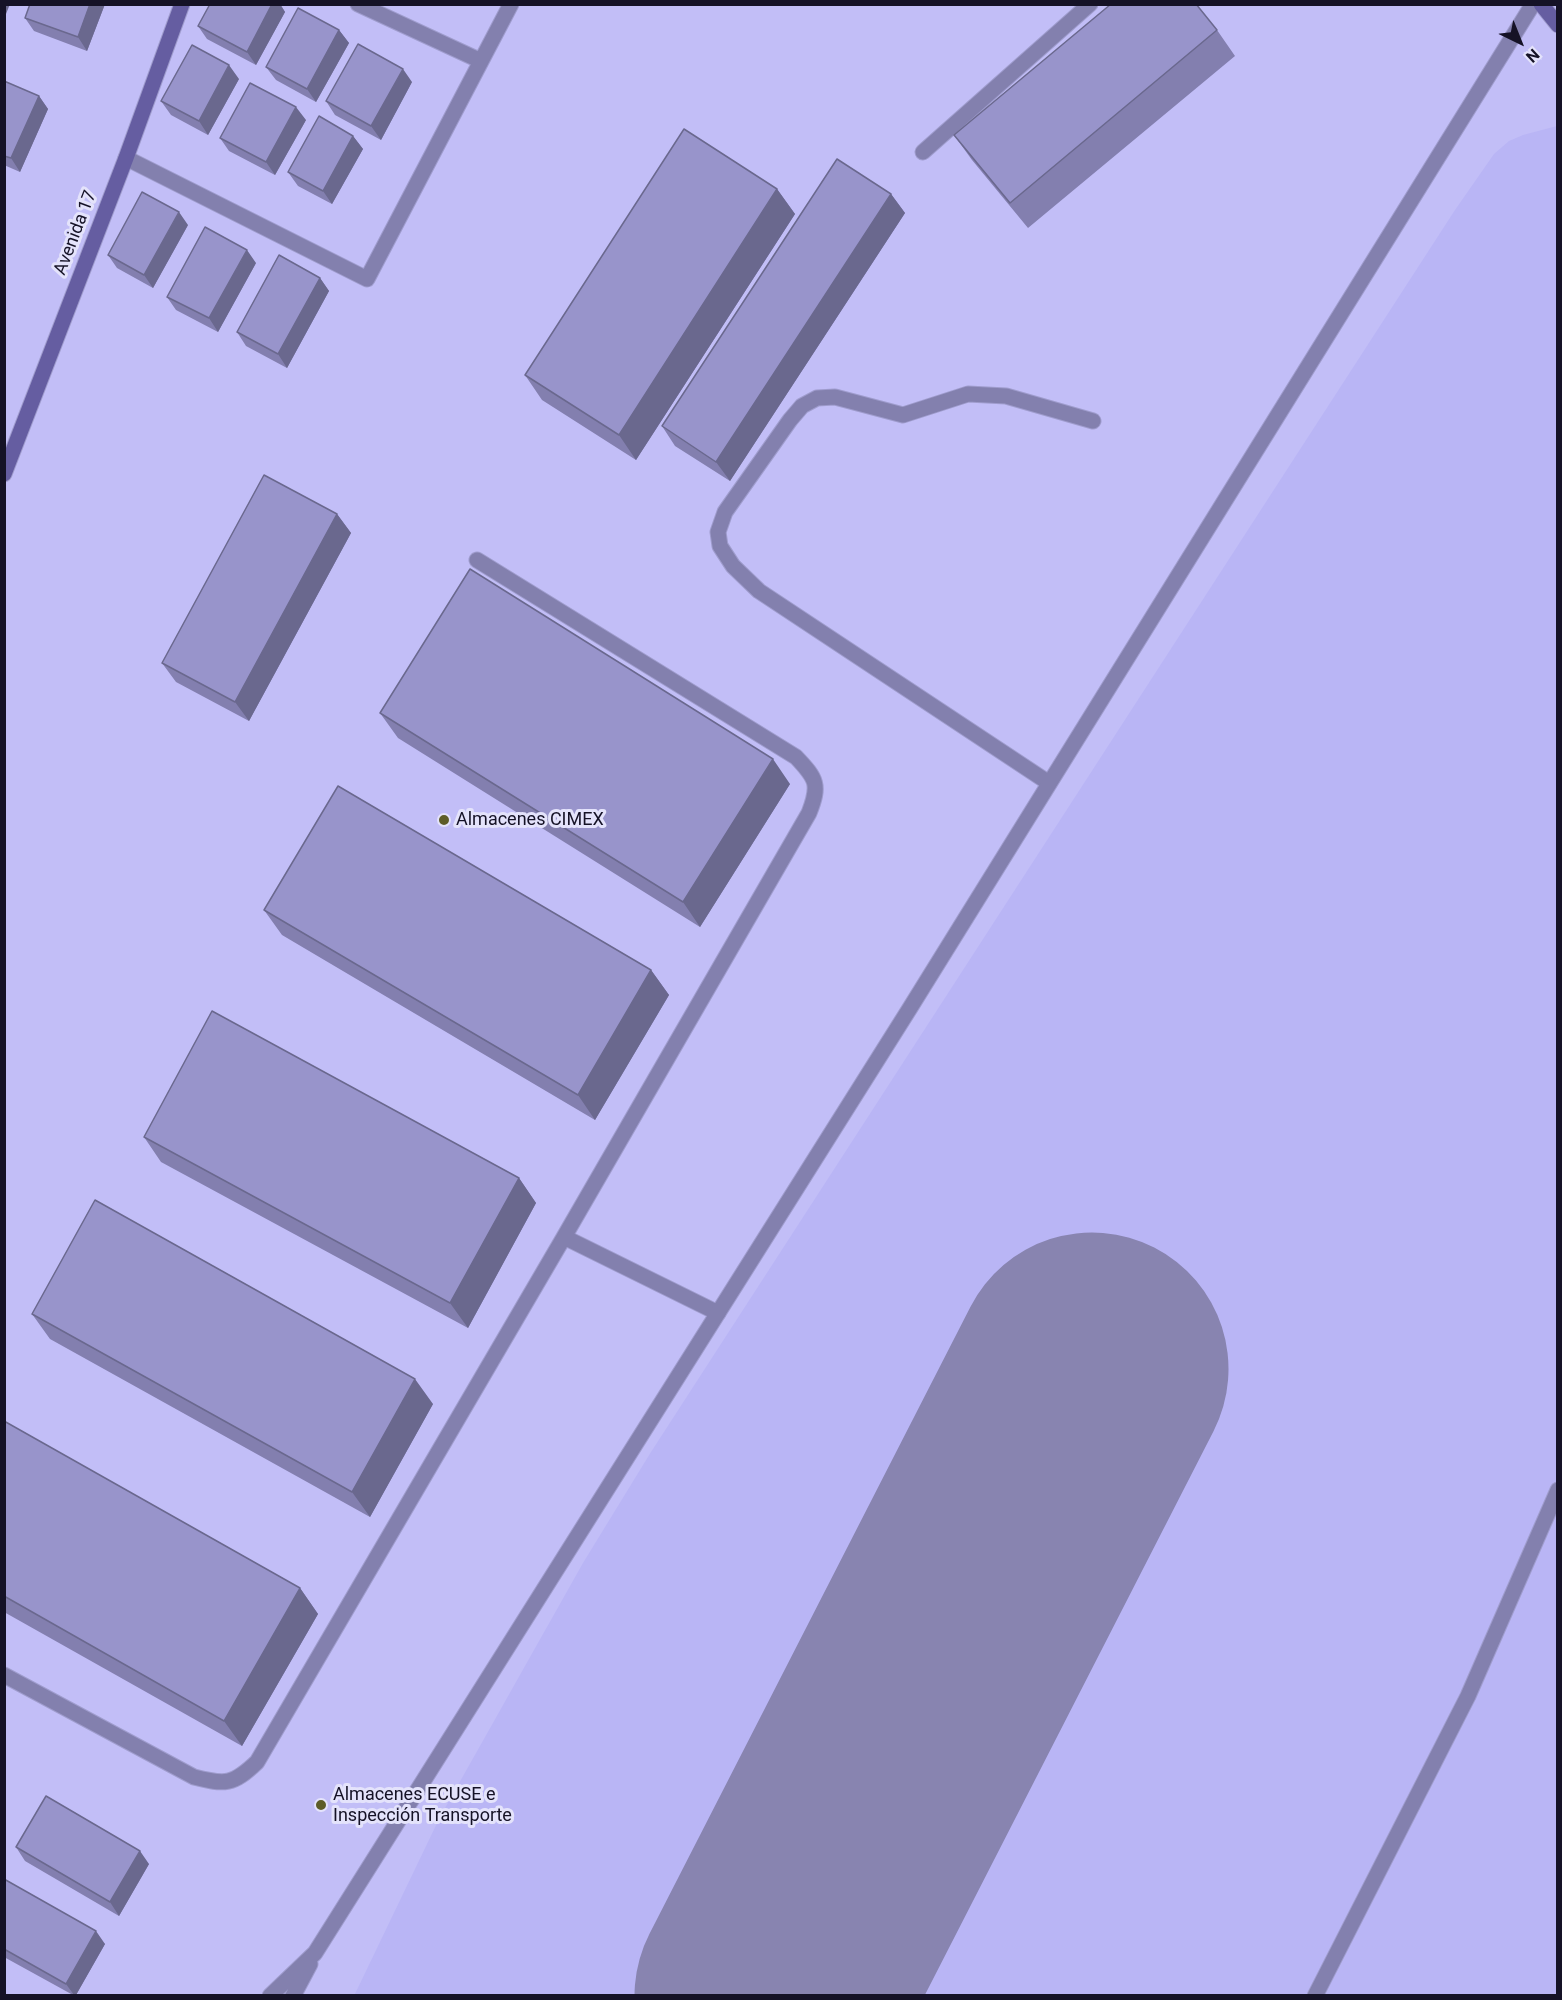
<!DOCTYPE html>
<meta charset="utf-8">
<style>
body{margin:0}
#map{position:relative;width:1562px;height:2000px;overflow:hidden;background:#c2bef7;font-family:Roboto,sans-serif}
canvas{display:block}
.frame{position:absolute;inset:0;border:6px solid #151226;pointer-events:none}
.north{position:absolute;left:1490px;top:12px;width:60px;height:60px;-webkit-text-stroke:4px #e4e3fb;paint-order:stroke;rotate:137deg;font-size:16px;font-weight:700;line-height:24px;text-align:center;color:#151226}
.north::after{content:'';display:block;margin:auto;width:21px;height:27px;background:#151226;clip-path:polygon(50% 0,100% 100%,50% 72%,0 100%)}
</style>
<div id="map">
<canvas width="1562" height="2000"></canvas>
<div class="frame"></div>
<div class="north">N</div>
</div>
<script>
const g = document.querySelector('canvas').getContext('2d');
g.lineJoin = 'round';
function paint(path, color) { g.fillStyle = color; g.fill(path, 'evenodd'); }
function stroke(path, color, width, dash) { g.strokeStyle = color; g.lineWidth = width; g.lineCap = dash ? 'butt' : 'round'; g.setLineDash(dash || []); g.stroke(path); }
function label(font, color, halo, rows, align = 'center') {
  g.font = font + ' Roboto,sans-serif'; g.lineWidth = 6; g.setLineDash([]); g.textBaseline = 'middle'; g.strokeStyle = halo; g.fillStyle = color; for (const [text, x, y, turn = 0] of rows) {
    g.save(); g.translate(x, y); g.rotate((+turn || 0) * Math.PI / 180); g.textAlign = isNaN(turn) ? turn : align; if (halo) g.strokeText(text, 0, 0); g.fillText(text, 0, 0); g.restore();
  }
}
const built = new Path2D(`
 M1557,126V1995L354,1996L440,1817L583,1563L651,1452L1455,210L1494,154L1509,141L1523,135Z`);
const runway = new Path2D(`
 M771,1996L1092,1369`);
const lane = new Path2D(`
 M923,152L1090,4
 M477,560L796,757C817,779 820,785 809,813L564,1237
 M1049,783L759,591L733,566L720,546L718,532L725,512L790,420L802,406L817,398L835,397L903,415L968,394L1006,396L1093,421
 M4,1675L194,1777C225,1785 233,1785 257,1762L564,1237L718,1313
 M1315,1996L1468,1696L1558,1490`);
const street = new Path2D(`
 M358,4L481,61
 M126,158L367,279L511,4
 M270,1996L315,1953L910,1008L1533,4
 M293,1996L310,1964`);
const secondary = new Path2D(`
 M1541,4L1558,25
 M4,474L126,158L182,4`);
const wall = new Path2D(`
 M105,4L87,51L34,31L25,18Z
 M210,4H280L285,12L256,65L207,39L198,26Z
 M339,30L349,43L316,102L276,80L266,67Z
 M1217,30L1235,56L1028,228L972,160L954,135Z
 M239,79L208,135L171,115L161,101Z
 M4,81L39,96L48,109L20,172L4,165Z
 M412,82L381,140L335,115L326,101Z
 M306,120L275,175L229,151L220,138Z
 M353,136L363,149L332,204L298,186L288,172Z
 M777,189L795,214L636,460L542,400L525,375Z
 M891,194L905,213L730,481L675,446L662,426Z
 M188,225L153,288L117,268L108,255Z
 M256,263L218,332L176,310L167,297Z
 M320,278L329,291L287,368L246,346L237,332Z
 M337,514L351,533L249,721L176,682L162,663Z
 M380,713L790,784L700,927L398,738Z
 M264,910L651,970L669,995L595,1120L282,935Z
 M144,1137L519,1178L536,1203L468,1328L161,1162Z
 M32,1314L433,1404L370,1517L50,1339Z
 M4,1421L300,1588L318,1614L242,1746L4,1612Z
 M16,1847L149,1864L119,1916L25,1861Z
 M4,1879L105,1944L76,1995H73L4,1957Z`);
const shadedWall = new Path2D(`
 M4,4H10L4,19Z
 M90,4H105L87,51L78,37Z
 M272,4H280L285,12L256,65L247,52Z
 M339,30L349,43L316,102L307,89Z
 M229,65L239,79L208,135L199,121Z
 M403,69L412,82L381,140L371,126Z
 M39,96L48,109L20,172L11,158Z
 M296,107L306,120L275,175L266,162Z
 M353,136L363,149L332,204L323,191Z
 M777,189L795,214L636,460L619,435Z
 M891,194L905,213L730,481L716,462Z
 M179,212L188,225L153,288L144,275Z
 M247,250L256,263L218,332L209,318Z
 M320,278L329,291L287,368L278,354Z
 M337,514L351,533L249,721L235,702Z
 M773,759L790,784L700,927L683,902Z
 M651,970L669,995L595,1120L578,1095Z
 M519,1178L536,1203L468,1328L450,1303Z
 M415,1379L433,1404L370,1517L352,1492Z
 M300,1588L318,1614L242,1746L224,1721Z
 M140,1851L149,1864L119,1916L110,1902Z
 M96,1931L105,1944L76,1995H74L66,1984Z`);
const building = new Path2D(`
 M30,4H90L78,37L25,18Z
 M210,4H272L247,52L198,26Z
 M1111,4H1196L1217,30L1010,203L954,135Z
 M298,8L339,30L307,89L266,67Z
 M358,44L403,69L371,126L326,101Z
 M192,45L229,65L199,121L161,101Z
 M4,81L39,96L11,158L4,156Z
 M250,83L296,107L266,162L220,138Z
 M319,116L353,136L323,191L288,172Z
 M684,129L777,189L619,435L525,375Z
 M837,159L891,194L716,462L662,426Z
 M142,192L179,212L144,275L108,255Z
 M205,227L247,250L209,318L167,297Z
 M279,255L320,278L278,354L237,332Z
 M264,475L337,514L235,702L162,663Z
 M470,569L773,759L683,902L380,713Z
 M338,786L651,970L578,1095L264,910Z
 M212,1011L519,1178L450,1303L144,1137Z
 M95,1200L415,1379L352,1492L32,1314Z
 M4,1421L300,1588L224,1721L4,1596Z
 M46,1796L140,1851L110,1902L16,1847Z
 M4,1879L96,1931L66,1984L4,1949Z`);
const markers = [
 [444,820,6,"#5d5c28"],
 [321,1805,6,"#5d5c28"]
];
const streetNames = [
 ["Avenida 17",76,233,-69]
];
const poiNames = [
 ["Almacenes CIMEX",456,820],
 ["Almacenes ECUSE e",333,1795],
 ["Inspección Transporte",333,1816]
];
paint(built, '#b9b5f5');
stroke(runway, '#8884b0', 273);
stroke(lane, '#9f9ccd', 17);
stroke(street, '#9f9ccd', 17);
stroke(secondary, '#9f9ccd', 17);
stroke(lane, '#8380ae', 15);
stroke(street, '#8380ae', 15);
stroke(secondary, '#655da1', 15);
paint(wall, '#837faf');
paint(shadedWall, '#6a688e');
paint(building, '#9894cb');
stroke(building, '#6a688e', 1.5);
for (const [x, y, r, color] of markers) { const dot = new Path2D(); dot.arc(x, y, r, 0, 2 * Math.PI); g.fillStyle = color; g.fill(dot); stroke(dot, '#e4e3fb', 2); }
label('18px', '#151226', '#e4e3fb', streetNames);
label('18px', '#151226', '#e4e3fb', poiNames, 'left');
</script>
